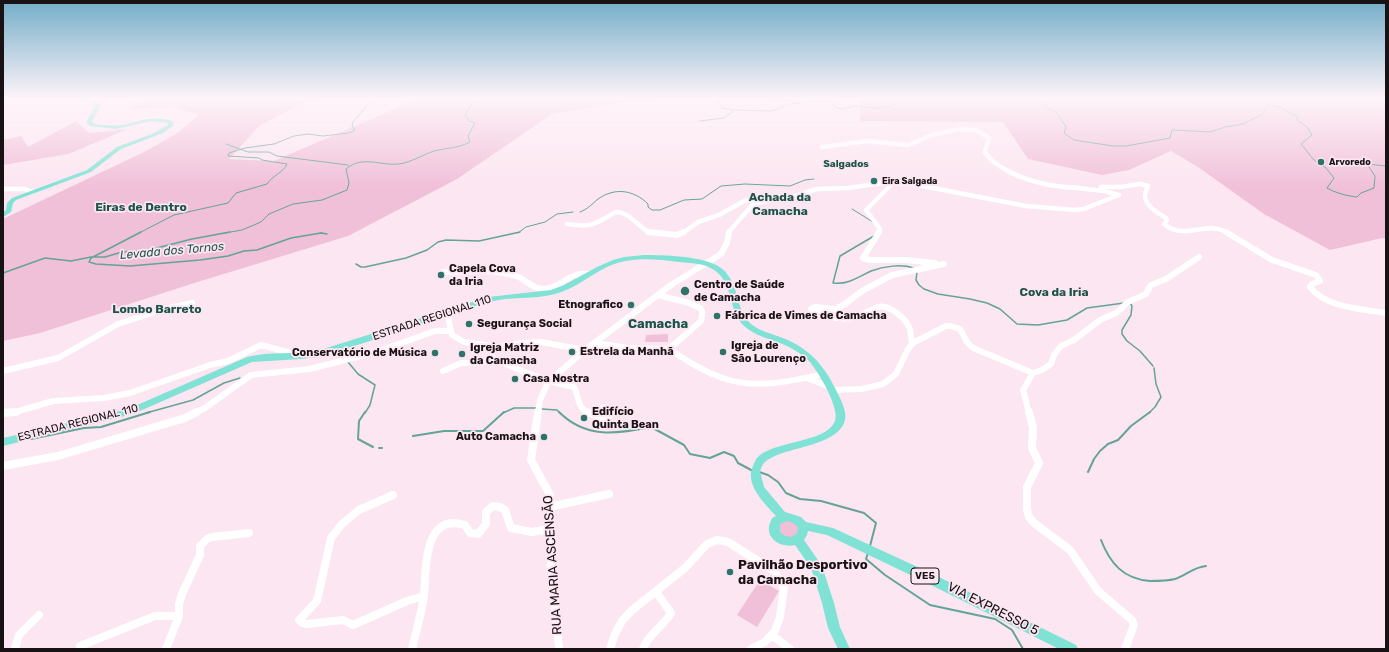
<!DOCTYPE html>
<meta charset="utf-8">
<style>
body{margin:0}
#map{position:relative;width:1389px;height:652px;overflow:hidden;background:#fce6f1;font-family:Rubik,sans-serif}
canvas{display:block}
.frame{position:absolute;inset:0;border:4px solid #191215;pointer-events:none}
</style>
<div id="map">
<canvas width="1389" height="652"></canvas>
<div class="frame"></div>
</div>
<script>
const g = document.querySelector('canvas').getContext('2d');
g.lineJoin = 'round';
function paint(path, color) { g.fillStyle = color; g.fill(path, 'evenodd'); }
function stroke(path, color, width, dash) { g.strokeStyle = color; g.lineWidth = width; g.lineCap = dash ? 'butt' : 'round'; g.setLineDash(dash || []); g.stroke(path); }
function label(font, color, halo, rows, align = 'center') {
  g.font = font + ' Rubik,sans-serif'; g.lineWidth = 3.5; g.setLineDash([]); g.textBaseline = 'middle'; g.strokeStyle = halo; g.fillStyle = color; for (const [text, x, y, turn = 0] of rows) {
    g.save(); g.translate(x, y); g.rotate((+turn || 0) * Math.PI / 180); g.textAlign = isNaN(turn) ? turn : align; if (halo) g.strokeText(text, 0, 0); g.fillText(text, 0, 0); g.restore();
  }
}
const green = new Path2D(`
 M146,98H313L259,126L229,159L274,161L420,98H651L552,114L457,179L348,236L191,284L40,333L3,341V219L144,152L176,134L199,115L173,107L127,109Z
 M860,98H1386V239L1382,238L1330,250L1264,214L1198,167L1171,151L1129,170L1102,175L1028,159L1003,122L860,121Z
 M76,121L89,133L128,129L68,154L3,165V140L21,136L28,147Z
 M668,334V342H645L646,335Z
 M793,520L800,530L793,538L784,537L778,531V524L781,521Z
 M760,580L779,591L757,627L737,615Z`);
const streamFar2 = new Path2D(`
 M720,98L718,101L722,108L735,110L772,111L790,104L831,100
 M773,98L786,101L797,98
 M1037,98L1044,102L1046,107L1057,113L1066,127L1064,133L1074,140L1113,146H1126L1170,138L1172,130L1211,132L1225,127L1243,124L1263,114L1266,110L1265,108L1270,105L1279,107L1298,117L1297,120L1307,127L1312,135L1301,144L1314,160L1326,168L1334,178L1327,188C1336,193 1347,196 1357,197L1361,193L1374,188L1375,176L1367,164L1386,166
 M832,102L835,107L841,109L855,106L874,108L891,106L898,103H919V98
 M700,121L724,118L733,111
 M226,144L248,152H269L277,156L348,165
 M852,209L873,222
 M580,212C588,209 592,204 598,199C615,187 634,190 648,204V207L652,210H660L684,200L702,199L721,186L745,184L790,186L805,180L814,179
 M139,233L174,215L228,203L236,193L267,184C272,176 284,172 287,164L262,160L259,158L228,156L229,153L245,148L274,144L294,136L308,134L323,136L349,133L355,130L352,126L353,122L372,100
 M225,233L242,230L261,222L269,214L293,204L322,200L347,190L349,183L346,169C362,155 381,166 399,164C412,162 422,155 434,151C446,148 459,148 470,142L468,136L475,123L469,121L465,115L472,104L483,98
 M320,233H322
 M518,233L526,227L545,222L557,214L573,212`);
const streamFar1 = new Path2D(`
 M141,232L91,258L89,262L96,264L130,266L200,260L228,256L244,251L257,250L291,238L321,233L327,234
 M874,236L840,256L833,283C848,285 858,277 871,271C884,266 901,264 914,268
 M356,264L361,267H365L406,258L427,250L438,242L446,240L479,241L520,232
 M917,272L916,280L919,285L924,289L938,294L970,299L987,303L1000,309L1017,324L1038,325L1067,320L1087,308L1124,303
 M3,273L45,258L71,261L91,257H105L122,252L145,251L192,239L230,232
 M1130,303L1132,306L1131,315L1122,330V334L1127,341L1140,351L1153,366
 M348,362L358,374L375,385L370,405L365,413
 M542,409L557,410L560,413
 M146,413L193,400L224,383L240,378
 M503,413L514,408H536
 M1149,413L1155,407L1161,397L1156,384L1154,368`);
const stream = new Path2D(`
 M365,412L359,421L358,439L373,447
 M559,412C586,439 617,434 651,427L684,445L690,454L710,458L724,452L734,456L738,463L753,471
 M413,436L444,431H483L504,412
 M31,439L84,428L101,427L150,412
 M379,448H382
 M759,472L768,475L778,482L786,493L800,499L821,501L864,513L876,523L870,546
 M1088,472L1094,459L1100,451L1108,444L1118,440L1131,426L1150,412
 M1101,540C1110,563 1123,579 1150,581C1158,581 1167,581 1175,579C1186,575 1194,567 1206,566
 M868,553L866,559L885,575L930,605L995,619L1012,630L1023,649`);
const minorFar2 = new Path2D(`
 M822,147L868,141L908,145L935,134L960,129L976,130L989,138L985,152C988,158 995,163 1001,167C1025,182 1051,187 1079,188
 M1101,187H1121L1140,184L1148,186C1147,189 1145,192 1145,195C1145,206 1158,213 1166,218L1167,220L1164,224C1186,242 1204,219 1228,233
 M3,189H25L32,192
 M567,224C593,228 594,224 616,212C631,212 639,229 651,233
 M683,233L698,222L719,215L744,201L750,200L754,203
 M728,233L754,203L789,198L817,189L848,188L882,183L912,184L1026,206L1075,210L1084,209L1119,195L1104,191L1076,188
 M879,233L880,229L866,210L893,183`);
const minorFar1 = new Path2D(`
 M648,232L677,235L684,232
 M879,232L863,258L870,260H906L935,263
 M1226,232L1272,260L1316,275L1320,281L1312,284L1310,287C1326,308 1362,309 1386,313
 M443,272C467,271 493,269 516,276C526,279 533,290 544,289C563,288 566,272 589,274
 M447,313L452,335L464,342L498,347L522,343L541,342L585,350
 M595,343L629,348L669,349L701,321L702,316V311L700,308L689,303L658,295
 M912,344C911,339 911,333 910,329C906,318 889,304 878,307C869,310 861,317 852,318C839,320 827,316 815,313L812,312L811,309L815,307L835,309L845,304L862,291L892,275L944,264
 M669,349C686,360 704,372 723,378C755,390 791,381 823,374
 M492,357C519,371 544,381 574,387C580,398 576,407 589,413
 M3,371L58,358L118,324L164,309L192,303
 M443,371L461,363H482L492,357
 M1033,373L1042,370L1051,364L1054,355L1061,346L1074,340L1100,320L1116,313L1128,302L1146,294L1151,285L1166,279L1199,257
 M807,378L830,387
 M832,390L862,389L883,384L896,374L908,349L913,343L946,326H951L960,329L967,342L973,348L1033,373
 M12,413L53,401L104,398L130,393L210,365L228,361L261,345L298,355
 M195,413L205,408L251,375L310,369L376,352L435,331H451
 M538,413L540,400L548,382L585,350L671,285L721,254L727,243L729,232
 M1029,413L1023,390L1033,373`);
const minor = new Path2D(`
 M600 413a5 5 0 1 1 10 0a5 5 0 1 1-10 0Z
 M538,412L531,460L550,495L551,565L559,649
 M587,412L602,417
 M1029,412L1033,427L1032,448L1039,463L1027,487V509L1029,517L1034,523L1070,550L1098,591L1132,620L1134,625L1125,649
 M3,413L16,412
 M3,466L58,456L185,418L197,412
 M393,495L359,510L342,524L331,538L317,601L299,620L302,623L307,624L343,620L353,625L407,601L424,596
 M549,507L609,494
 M772,635L790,649
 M80,646L155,616H179
 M15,649L19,635L39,615
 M166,649L179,616V604L182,594L200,555V546L207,539L212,537L249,533
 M412,649C416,631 422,613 424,594C426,575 423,524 453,523C457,523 461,524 465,525L470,533L478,534L486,524V512L493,506L500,507L505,510L511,528L532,532L550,529
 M610,649L615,634L622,621L631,611L685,568L707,544L717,540L728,542L774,571L784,587L780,617L775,631L765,642L751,649
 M643,649C648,634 663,627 671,613L656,592`);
const major = new Path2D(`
 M87,98H92L101,106L92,122L94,124C103,125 113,126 122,125C143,121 150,115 172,121L174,125L163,133L121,149L91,172L16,200L13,203L11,212L3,217V212L6,210L7,203L12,198L87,170L117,147L152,134L168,125V123L151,121L116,129L90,126L86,122L95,106Z
 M644,255C664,255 701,256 718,266C741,280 734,308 750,323C759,331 772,334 783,338C809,348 825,366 837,392C841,400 847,411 845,420C838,448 781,446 764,463C762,465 761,469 760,471L764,487L785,512L801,517L806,522L833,528L935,575L1076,645L1078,649H1059L927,583L827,535L808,531L807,535L804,540L822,566L834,603L840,627L850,649H838L828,628L822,603L811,568L795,545C784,548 767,541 769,527C769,524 771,521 772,518L776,516C765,504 744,484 753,466C754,464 755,461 756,459C771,440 826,444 835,421C840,408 818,371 809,361C803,355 795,350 787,346C772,339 753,336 742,324C726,305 735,277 706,266C698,263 688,263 679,262C655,259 630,256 607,267C589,276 574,289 555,294C533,300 511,296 489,302C473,306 457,312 441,318C400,331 359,345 318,357L301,359L252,362L133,414L3,446V438L128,409L247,357C270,351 294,355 317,351L488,297L551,290L564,285L597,267L613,260L624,257ZM787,521L793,523L798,527L797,533L792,537L785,536L780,532V524Z`);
const markers = [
 [1321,162,4,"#2d7368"],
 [874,181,4,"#2d7368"],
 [441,275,4,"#2d7368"],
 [685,291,5,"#2d7368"],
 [631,305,4,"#2d7368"],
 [717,316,4,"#2d7368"],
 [469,324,4,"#2d7368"],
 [572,352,4,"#2d7368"],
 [723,352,4,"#2d7368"],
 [435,353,4,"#2d7368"],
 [462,354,4,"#2d7368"],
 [515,379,4,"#2d7368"],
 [584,418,4,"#2d7368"],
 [544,437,4,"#2d7368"],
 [730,572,4,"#2d7368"]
];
const farPoinames = [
 ["Arvoredo",1329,162],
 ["Eira Salgada",882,181]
];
const farNeighbourhoodnames = [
 ["Salgados",846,164]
];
const shields = [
 [925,576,28]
];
const shieldNames = [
 ["VE5",925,576]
];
const poiNames = [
 ["Capela Cova",449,269],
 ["da Iria",449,282],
 ["Centro de Saúde",694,285],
 ["de Camacha",694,298],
 ["Etnografico",623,305,"right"],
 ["Fábrica de Vimes de Camacha",725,316],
 ["Segurança Social",477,324],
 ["Igreja de",731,346],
 ["São Lourenço",731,359],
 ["Igreja Matriz",470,348],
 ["da Camacha",470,361],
 ["Estrela da Manhã",580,352],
 ["Conservatório de Música",427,353,"right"],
 ["Casa Nostra",523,379],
 ["Edifício",592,412],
 ["Quinta Bean",592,425],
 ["Auto Camacha",536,437,"right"]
];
const streetNames = [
 ["ESTRADA REGIONAL 110",432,318,-18],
 ["ESTRADA REGIONAL 110",78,423,-14]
];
const neighbourhoodNames = [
 ["Achada da",780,198],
 ["Camacha",780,212],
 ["Eiras de Dentro",141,208],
 ["Cova da Iria",1054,293],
 ["Lombo Barreto",157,310]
];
const waterNames = [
 ["Levada dos Tornos",172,251,-5]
];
const quarterNames = [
 ["Camacha",658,324]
];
const nearStreetnames = [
 ["RUA MARIA ASCENSÃO",553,565,-94],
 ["VIA EXPRESSO 5",993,609,27]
];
const nearPoinames = [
 ["Pavilhão Desportivo",738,565],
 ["da Camacha",738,580]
];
paint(green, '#f0bfd8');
stroke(streamFar2, '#64a398', 1);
stroke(streamFar1, '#64a398', 1.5);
stroke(stream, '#64a398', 2);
stroke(minorFar2, '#fff', 4.5);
stroke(minorFar1, '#fff', 6);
stroke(minor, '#fff', 8);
paint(major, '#80e2d5');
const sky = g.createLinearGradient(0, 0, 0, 189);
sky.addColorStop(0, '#73adc8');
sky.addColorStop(0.52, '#fef4f9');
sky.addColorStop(1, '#fef4f900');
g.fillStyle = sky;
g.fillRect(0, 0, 1389, 189);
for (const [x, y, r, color] of markers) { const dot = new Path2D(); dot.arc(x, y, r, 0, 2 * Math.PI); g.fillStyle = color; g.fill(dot); stroke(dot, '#fce6f1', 1.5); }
label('bold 9px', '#191215', '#fce6f1', farPoinames, 'left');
label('bold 10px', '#1b534b', '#fce6f1', farNeighbourhoodnames);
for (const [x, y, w] of shields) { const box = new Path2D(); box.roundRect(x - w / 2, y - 8, w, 16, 3); g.fillStyle = '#fce6f1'; g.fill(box); stroke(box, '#191215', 1); }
label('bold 10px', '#191215', null, shieldNames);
label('bold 11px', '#191215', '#fce6f1', poiNames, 'left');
label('11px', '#191215', '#fce6f1', streetNames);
label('bold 12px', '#1b534b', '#fce6f1', neighbourhoodNames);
label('italic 12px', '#20564d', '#fce6f1', waterNames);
label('bold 13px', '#1b534b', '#fce6f1', quarterNames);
label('13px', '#191215', '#fce6f1', nearStreetnames);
label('bold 13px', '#191215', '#fce6f1', nearPoinames, 'left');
</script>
